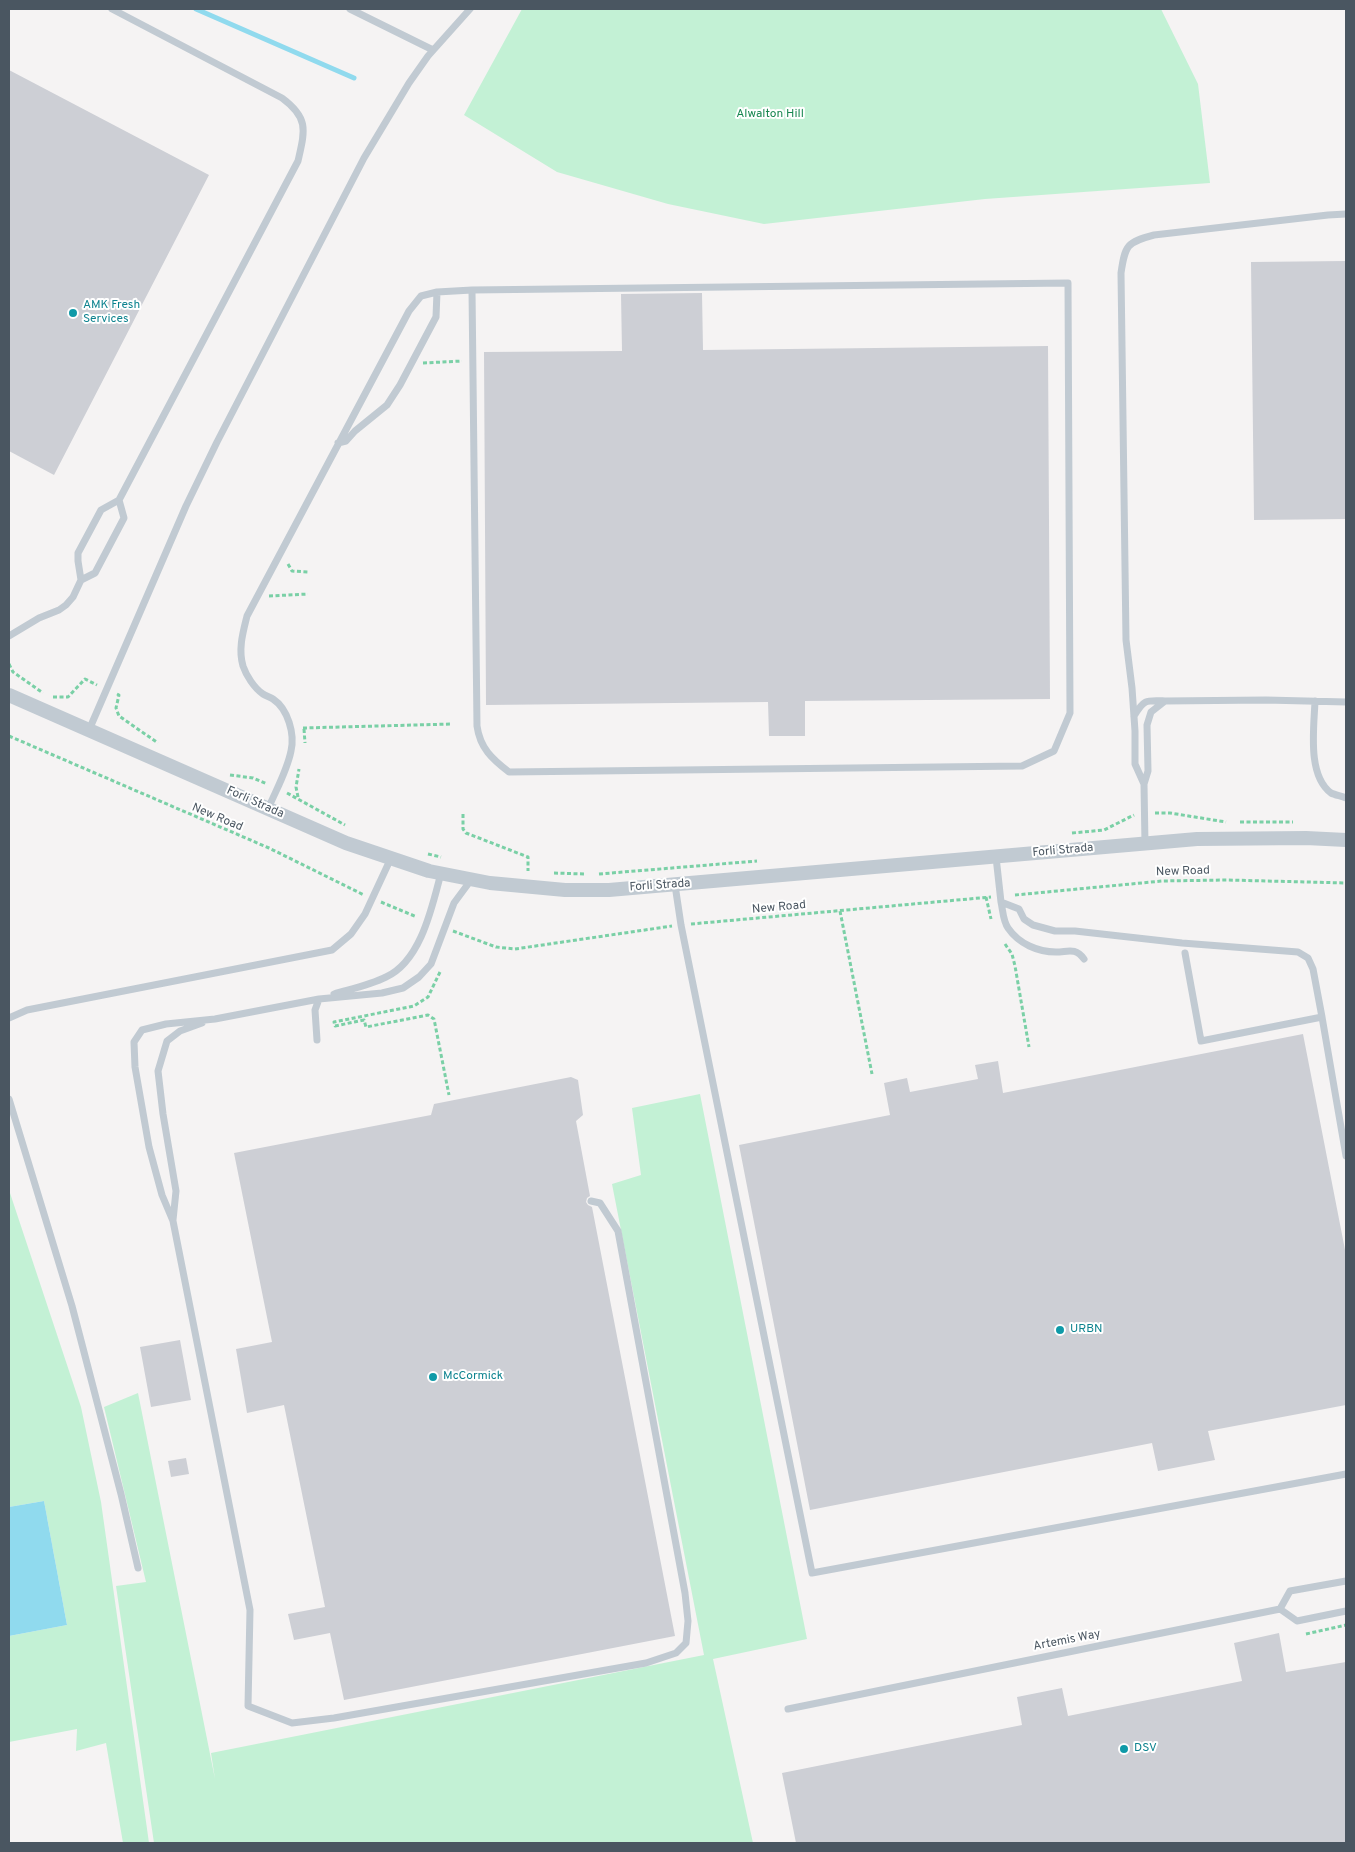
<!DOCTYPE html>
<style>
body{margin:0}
#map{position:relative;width:1355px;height:1852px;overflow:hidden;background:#f5f3f3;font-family:Overpass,sans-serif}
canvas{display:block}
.frame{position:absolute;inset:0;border:10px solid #4a5661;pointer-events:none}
</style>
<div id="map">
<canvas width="1355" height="1852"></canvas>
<div class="frame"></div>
</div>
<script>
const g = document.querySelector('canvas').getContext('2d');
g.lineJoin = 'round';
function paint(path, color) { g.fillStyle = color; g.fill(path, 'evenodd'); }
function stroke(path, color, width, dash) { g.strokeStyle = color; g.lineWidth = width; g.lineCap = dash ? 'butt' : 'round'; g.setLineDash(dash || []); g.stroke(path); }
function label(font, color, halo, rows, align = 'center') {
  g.font = font + ' Overpass,sans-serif'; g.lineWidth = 4; g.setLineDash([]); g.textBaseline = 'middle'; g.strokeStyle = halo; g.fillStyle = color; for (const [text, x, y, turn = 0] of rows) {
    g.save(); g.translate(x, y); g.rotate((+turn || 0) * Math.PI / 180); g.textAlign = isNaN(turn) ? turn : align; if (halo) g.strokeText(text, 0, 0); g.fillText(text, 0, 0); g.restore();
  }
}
const green = new Path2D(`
 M522,9H1161L1198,84L1210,183L985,199L764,224L668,204L557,172L464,115Z
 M700,1094L807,1639L713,1659L753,1843H154L116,1586L146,1582L104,1407L138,1393L215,1779L211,1753L704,1655L612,1184L641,1175L632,1108Z
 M9,1190L81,1407L101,1502L149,1843H123L106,1743L76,1751L77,1729L9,1742V1636L67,1625L44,1501L9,1507Z`);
const water = new Path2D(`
 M44,1501L67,1625L9,1636V1507Z`);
const stream = new Path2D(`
 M196,9L354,78`);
const building = new Path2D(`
 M9,70L209,175L54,475L9,451Z
 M1346,261V519L1254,520L1251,262Z
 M702,293L703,350L1048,346L1050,699L805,701V736H769L768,702L486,705L484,352L622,351L621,294Z
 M1303,1034L1346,1255V1405L1208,1431L1215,1460L1158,1471L1152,1443L810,1510L739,1145L890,1115L884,1083L907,1078L910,1092L978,1079L975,1065L998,1061L1003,1093Z
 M571,1077L578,1080L583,1115L576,1121L590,1196L587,1198L586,1202L588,1205L592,1207L675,1636L344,1700L330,1633L294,1640L288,1614L325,1607L284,1405L247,1413L236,1349L272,1342L234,1153L431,1115L434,1104Z
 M180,1340L191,1400L151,1407L140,1347Z
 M186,1458L189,1474L171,1477L168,1461Z
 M1279,1633L1286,1672L1346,1662V1843H796L782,1773L1022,1725L1017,1697L1062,1688L1068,1716L1242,1681L1234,1643Z`);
const path = new Path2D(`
 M423,363L462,361
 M288,564L292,571L309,572
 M269,596L308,594
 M9,664L13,672L43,693
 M117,694L119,695L116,708L119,716L158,743
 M53,697H68L85,679L97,685
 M303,728L452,724
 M304,729L305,743
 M9,736L269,848L364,895
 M230,775L253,778L267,784
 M287,793L345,825
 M298,797L296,787L299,769
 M1155,813H1170L1226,822
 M463,814V829L466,833L528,857V871
 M1240,822H1293
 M1072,833L1104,830L1134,815
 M428,854L441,857
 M554,873L585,874
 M599,874L757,861
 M1015,895L1162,881L1227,880L1346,883
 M986,897L991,919
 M381,902L417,917
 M840,911L872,1074
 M691,924L991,897
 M453,931L496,947L515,949L672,926
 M1005,944L1012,954L1015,966L1029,1047
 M440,972L428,997L414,1006L334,1022L335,1026L364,1020L366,1027L428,1015L434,1019L449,1095
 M1306,1634L1346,1625`);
const service = new Path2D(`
 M350,9L433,50
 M338,443L346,441L355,431L387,405L400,385L436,317L437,292
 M81,580L78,561V553L101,510L119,500
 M9,636L39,618L59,610L66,605L73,597L81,580L95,573L124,518L119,500L298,161C305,130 309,118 282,98L112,9
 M1315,701C1314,728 1307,775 1331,793C1335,795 1341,796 1346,798
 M1134,716C1144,699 1146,700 1165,701
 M89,730L186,506L217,442L364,158L409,83L428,56L470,9
 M1144,784L1135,764V731L1132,688L1126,640L1121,273C1125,245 1127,242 1154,235L1328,215L1346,214
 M268,809C276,790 287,771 291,751C295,734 288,709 273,699C270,697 266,696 263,694C254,688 246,675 243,666C238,649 243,632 247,616L409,311L421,296L437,292L472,290L1068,283L1070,713L1054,751L1022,766L509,772C492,759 480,748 477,726L472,290
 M1145,844L1144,784L1148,771L1147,725L1151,712L1165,701L1266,700L1346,702
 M996,857L1001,902L1019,909L1024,919L1033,925L1055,931H1075L1182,943L1298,952L1308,958L1313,969L1322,1017
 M471,880L454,903L431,964L419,977L403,988L382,993L319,999L215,1019L166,1024L142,1030L134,1042L135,1067L149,1147L162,1195L173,1221L250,1610L248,1706L292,1723L334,1718L646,1663L676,1653L686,1643L688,1621L685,1593L618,1231L600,1203L591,1201
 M675,885L681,925L812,1573L1346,1474
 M1001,902C1003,911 1003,921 1008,928C1019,944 1038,952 1056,952C1068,952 1075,947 1084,959
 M1185,953L1201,1041L1322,1017L1346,1156
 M334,994C351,989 370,985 386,977C421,961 432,907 441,873
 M9,1018L27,1010L332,950L351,934L365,914L391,858
 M317,1040L315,1010L319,999
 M9,1099L72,1306L121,1494L138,1568
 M173,1220L176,1191L163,1114L158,1071L167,1041L180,1031L202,1023
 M1280,1609L1290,1591L1346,1581
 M788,1709L1280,1609L1297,1621L1346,1611`);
const minor = new Path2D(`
 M9,695L346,843L429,871L490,883L565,890H609L1197,839L1306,838L1346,840`);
const markers = [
 [73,313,5,"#0f9aa8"],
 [1060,1330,5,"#0f9aa8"],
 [433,1377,5,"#0f9aa8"],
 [1124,1749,5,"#0f9aa8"]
];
const parkNames = [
 ["Alwalton Hill",770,115]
];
const cultureNames = [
 ["AMK Fresh",83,306],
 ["Services",83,320],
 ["URBN",1070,1330],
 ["McCormick",443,1377],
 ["DSV",1134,1749]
];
const streetNames = [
 ["Forli Strada",255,803,24],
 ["New Road",217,818,23],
 ["Forli Strada",1063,851,-5],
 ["New Road",1183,872,-2],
 ["Forli Strada",660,886,-4],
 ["New Road",779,908,-5],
 ["Artemis Way",1067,1641,-11]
];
paint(green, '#c3f1d5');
paint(water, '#90daee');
stroke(stream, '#90daee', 5);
paint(building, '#cdcfd5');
stroke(path, '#7ad0a6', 3, [4, 2.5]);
stroke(service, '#c1cad2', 7);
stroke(minor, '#c1cad2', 14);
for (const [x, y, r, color] of markers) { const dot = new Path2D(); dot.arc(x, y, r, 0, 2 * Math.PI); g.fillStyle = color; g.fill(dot); stroke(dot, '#fff', 2); }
label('12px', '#17864f', '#fff', parkNames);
label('12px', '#0d838f', '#fff', cultureNames, 'left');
label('12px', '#4a5661', '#fff', streetNames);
</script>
